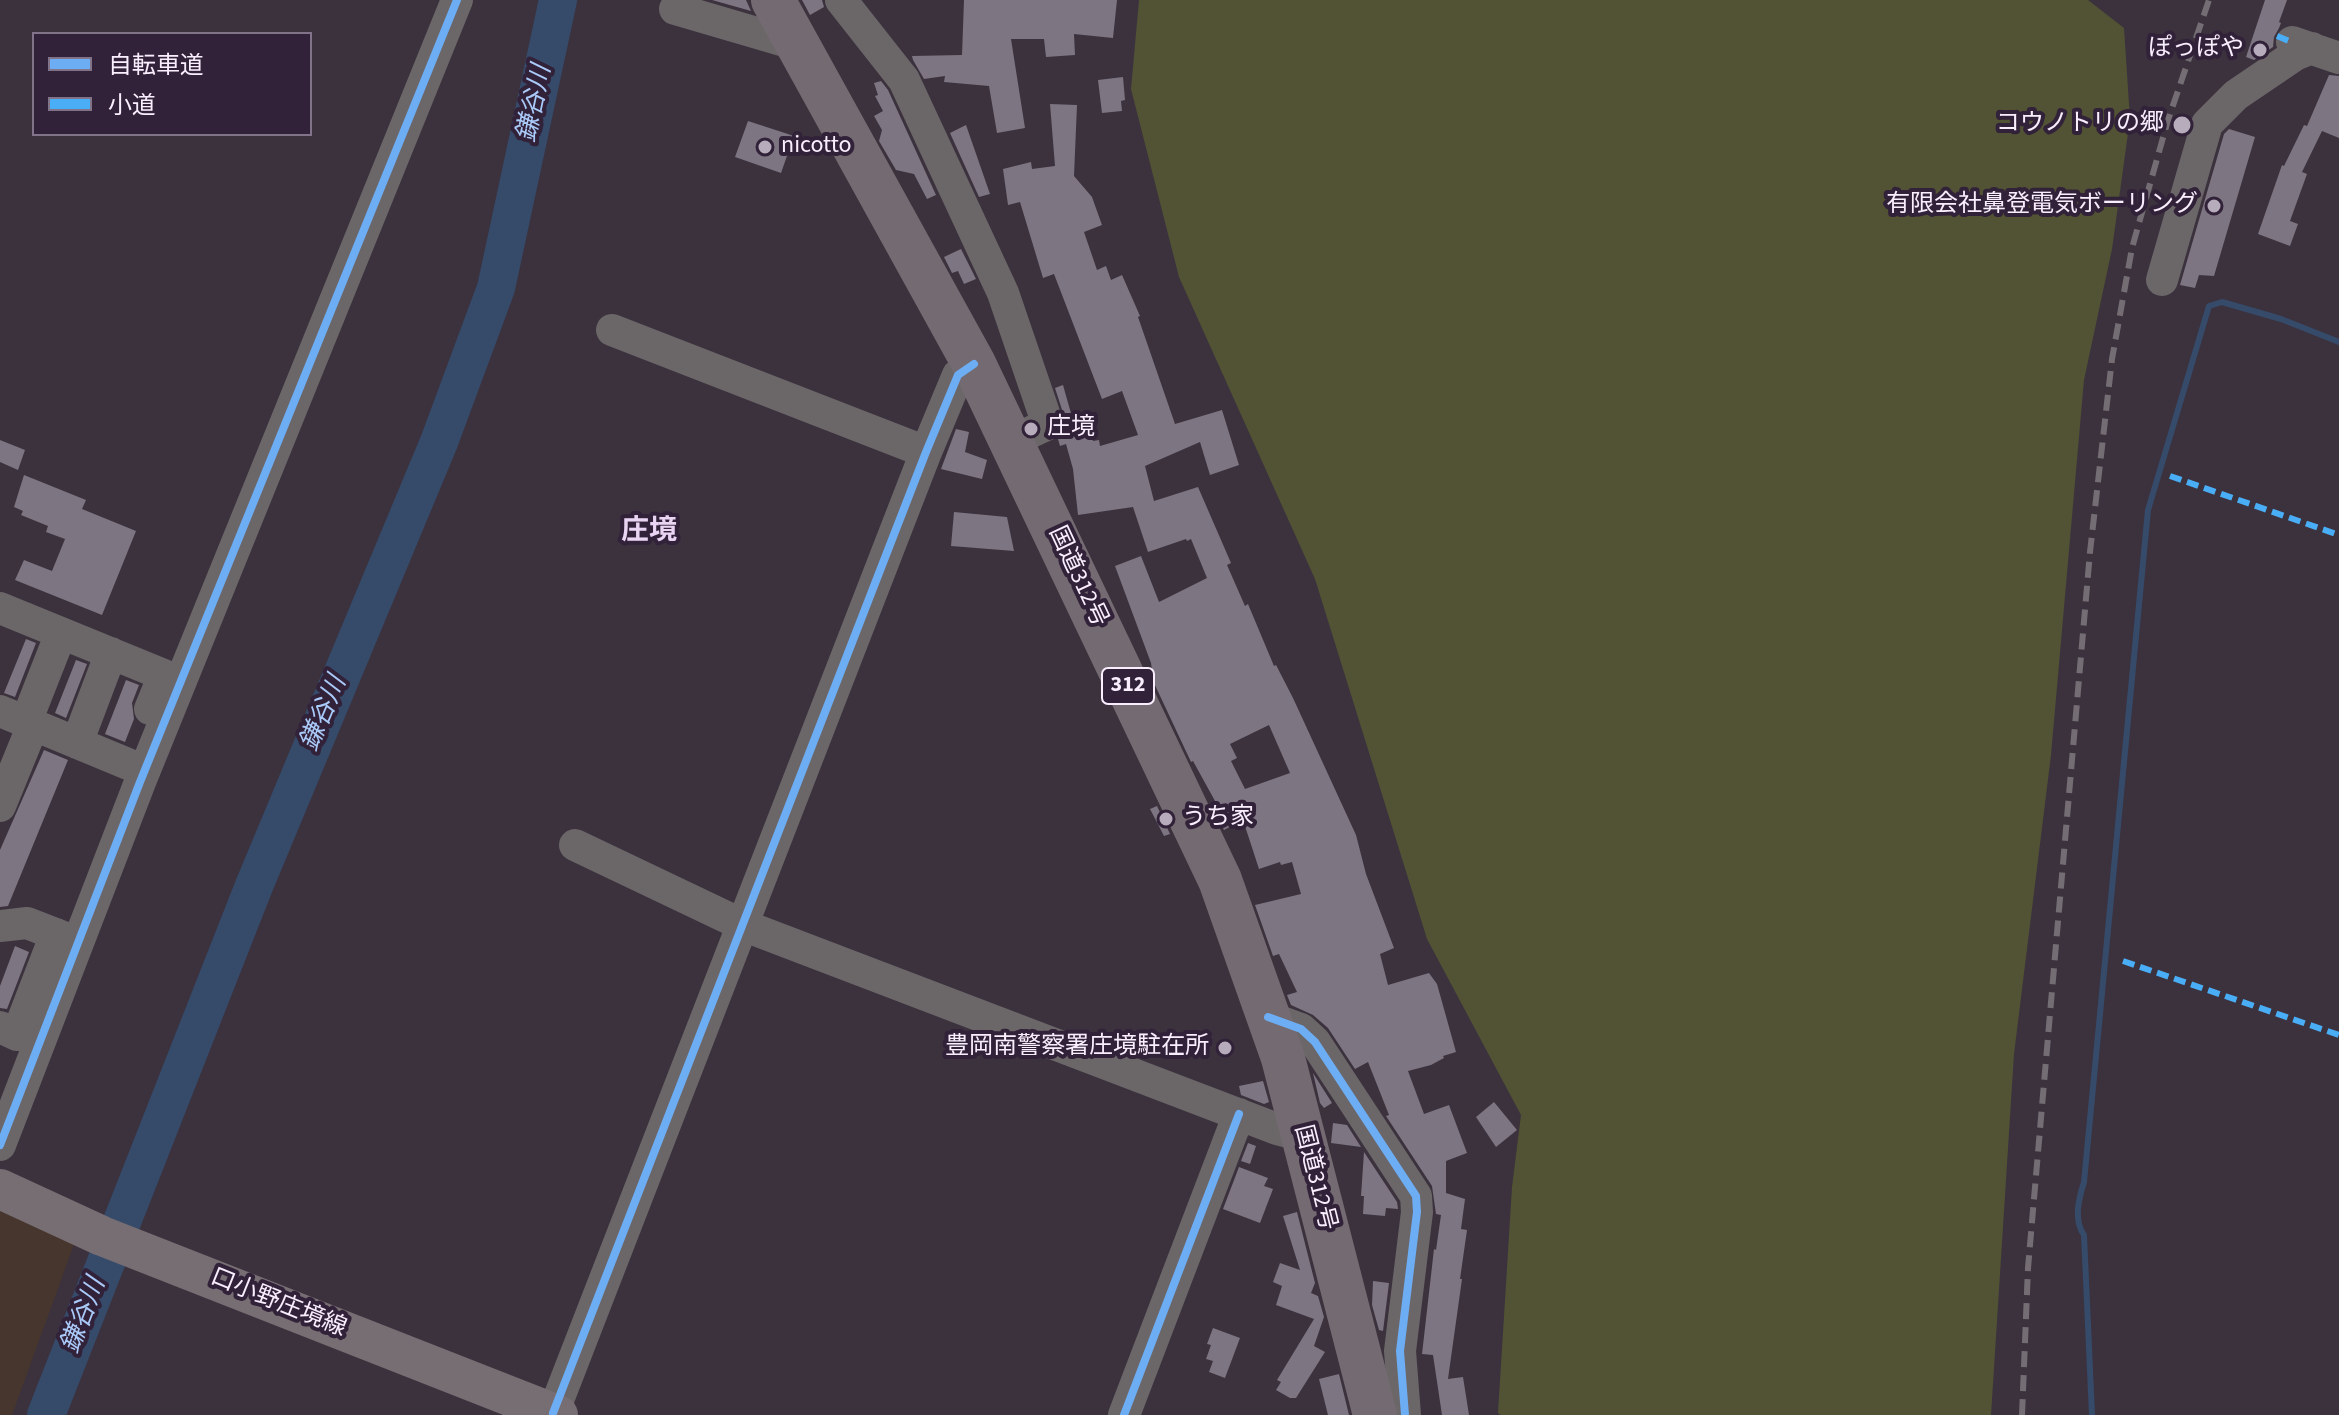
<!DOCTYPE html>
<meta charset="utf-8">
<style>
body{margin:0}
#map{position:relative;width:2339px;height:1415px;overflow:hidden;background:#3b323e;font-family:"Source Sans 3","Noto Sans JP",sans-serif}
canvas{display:block}
.legend{position:absolute;left:32px;top:32px;width:280px;height:104px;box-sizing:border-box;background:#322239;border:2px solid #827488;margin:0;padding:10px 14px;list-style:none;font-size:24px;color:#f9eefe}
.legend li{display:flex;align-items:center;gap:16px;height:40px}
.legend b{width:40px;border:2px solid #827488}
</style>
<div id="map">
<canvas width="2339" height="1415"></canvas>
<ul class="legend">
<li><b style="height:10px;background:#6dadf4"></b>自転車道</li>
<li><b style="height:10px;background:#49aef6"></b>小道</li>
</ul>
</div>
<script>
const g = document.querySelector('canvas').getContext('2d');
g.lineJoin = 'round';
function paint(path, color) { g.fillStyle = color; g.fill(path, 'evenodd'); }
function stroke(path, color, width, dash) { g.strokeStyle = color; g.lineWidth = width; g.lineCap = dash ? 'butt' : 'round'; g.setLineDash(dash || []); g.stroke(path); }
function label(font, color, halo, rows, align = 'center') {
  g.font = font + ' "Source Sans 3","Noto Sans JP",sans-serif'; g.lineWidth = 8; g.setLineDash([]); g.textBaseline = 'middle'; g.strokeStyle = halo; g.fillStyle = color; for (const [text, x, y, turn = 0] of rows) {
    g.save(); g.translate(x, y); g.rotate((+turn || 0) * Math.PI / 180); g.textAlign = isNaN(turn) ? turn : align; if (halo) g.strokeText(text, 0, 0); g.fillText(text, 0, 0); g.restore();
  }
}
const industrial = new Path2D(`
 M0,1207L75,1242L12,1415H0Z`);
const green = new Path2D(`
 M1139,0H2088L2124,28L2130,119L2112,249L2084,380L2051,755L2014,1054L1991,1415H1501L1498,1413L1512,1187L1521,1115L1427,939L1315,579L1179,277L1131,89Z`);
const stream = new Path2D(`
 M2092,1415L2084,1235C2073,1220 2079,1198 2084,1182L2148,510L2209,306L2222,302L2281,319L2339,342`);
const river = new Path2D(`
 M46,1415L254,886L439,442L496,288L558,0`);
const building = new Path2D(`
 M712,0H746L751,11Z
 M802,0H822L824,7L810,15Z
 M964,0H1117L1113,38L1074,34L1075,55L1046,57L1044,39H1011L1025,128L997,133L989,86L944,82L945,76L924,79L913,60L912,56L962,55Z
 M2265,0H2287L2279,22L2281,23L2279,28L2274,37L2273,47L2254,60L2246,57Z
 M2329,75L2339,76V138L2322,131L2302,172L2307,174L2290,221L2298,224L2290,246L2258,234L2282,165L2284,166L2304,125L2307,126Z
 M1123,77L1125,100L1121,101L1122,111L1102,113L1098,80Z
 M881,81L888,90L936,195L927,199L914,174L896,170L879,141L882,130L874,116L883,111L875,96L878,95L874,83Z
 M1050,104L1077,105L1074,176L1092,197L1102,225L1084,232L1097,270L1106,266L1111,280L1122,275L1140,316L1138,317L1175,424L1222,410L1239,465L1210,475L1200,442L1145,466L1154,501L1198,487L1231,563L1227,565L1245,606L1248,604L1274,666L1276,665L1293,698L1356,835L1366,874L1394,948L1380,954L1388,985L1429,973L1437,984L1456,1052L1443,1056L1444,1058L1431,1065L1408,1071L1424,1114L1449,1105L1467,1153L1446,1161V1193L1465,1199L1461,1229L1467,1230L1460,1279H1462L1448,1379L1463,1377L1469,1415H1442L1433,1355L1422,1354L1434,1249L1436,1250L1441,1215L1436,1214L1432,1186L1386,1116L1389,1115L1368,1062L1355,1069L1328,1028L1313,1015L1291,1005L1287,995L1297,992L1279,954L1273,956L1255,905L1301,894L1292,862L1281,865L1280,862L1259,869L1243,820L1224,830L1211,802L1215,801L1193,761L1191,762L1154,683L1151,663L1115,566L1141,556L1159,602L1207,578L1191,539L1187,541L1186,539L1148,552L1133,507L1078,515L1073,469L1066,444L1060,446L1058,439L1062,434L1065,419L1055,388L1063,385L1072,417L1084,414L1093,441L1099,440L1100,446L1138,435L1122,391L1102,399L1054,274L1043,278L1020,202L1008,205L1003,169L1031,162L1032,169L1055,166ZM1269,725L1290,773L1245,789L1231,761L1237,758L1230,744Z
 M748,121L794,136L781,173L735,157Z
 M966,125L990,194L979,197L950,133Z
 M2229,129L2255,137L2214,276L2199,275L2195,288L2180,285L2224,134Z
 M961,249L976,279L964,284L958,271L952,273L944,257Z
 M956,429L969,432L965,452L987,460L982,479L941,469Z
 M0,440L25,450L18,470L0,462Z
 M24,475L86,500L82,509L136,531L102,615L15,580L24,560L52,571L65,539L46,532L48,526L21,515L23,511L14,507Z
 M954,512L1007,517L1014,551L951,546Z
 M26,639L36,643L15,697L4,693Z
 M76,660L87,664L66,718L55,713Z
 M126,680L139,685L132,703L134,719L125,742L105,734Z
 M44,750L68,760L8,906L0,907V850Z
 M1157,806L1170,834L1164,836L1150,809Z
 M15,946L29,952L7,1009L0,1008V986Z
 M1313,1073L1332,1103L1324,1108L1320,1103Z
 M1263,1081L1269,1102L1264,1104L1241,1095L1239,1086Z
 M1494,1102L1517,1130L1496,1147L1476,1117Z
 M1333,1123L1347,1125L1361,1147L1331,1143Z
 M1248,1143L1256,1146L1250,1164L1241,1161Z
 M1364,1152L1397,1202L1398,1209L1386,1208L1385,1216L1363,1214L1364,1196H1361Z
 M1239,1167L1268,1178L1264,1186L1273,1189L1260,1223L1223,1209Z
 M1297,1212L1315,1283L1311,1293L1318,1296L1324,1317L1314,1346L1325,1352L1296,1398H1290L1276,1390L1281,1382L1277,1380L1314,1319L1276,1305L1282,1286L1273,1282L1280,1263L1300,1270L1283,1216Z
 M1373,1281L1389,1283L1383,1331L1379,1330L1372,1305Z
 M1213,1328L1240,1338L1225,1378L1209,1372L1213,1361L1206,1359L1211,1345L1207,1344Z
 M1339,1374L1349,1415H1328L1319,1379Z`);
const minor = new Path2D(`
 M841,0L904,80L1003,293L1046,419V425L1012,441
 M675,9L798,45
 M2292,42L2339,58
 M2162,280L2207,124L2236,95L2295,55L2312,48
 M612,330L926,452
 M0,608L164,675L150,709
 M0,711L128,764
 M26,722L61,633
 M77,743L111,653
 M0,806L33,725
 M575,845L745,926L1277,1129L1292,1133L1302,1130
 M0,926L27,923L76,942
 M1268,1017L1301,1029L1315,1042L1416,1196L1417,1212L1400,1351L1405,1415
 M0,1027L17,1035L56,934
 M0,1145L140,782L457,0
 M553,1413L926,452L958,375L974,364
 M1124,1415L1239,1114`);
const major = new Path2D(`
 M0,1189L102,1236L558,1415`);
const highway = new Path2D(`
 M773,0L974,364L1220,880L1283,1058L1375,1415`);
const rail = new Path2D(`
 M2022,1415L2028,1268L2090,552L2112,359L2132,248L2168,120L2209,0`);
const quiet = new Path2D(`
 M2277,36L2289,41
 M2170,476L2339,535
 M2123,961L2339,1035`);
const cycleway = new Path2D(`
 M1268,1017L1301,1029L1315,1042L1416,1196L1417,1212L1400,1351L1405,1415
 M0,1145L140,782L457,0
 M553,1413L926,452L958,375L974,364
 M1124,1415L1239,1114`);
const markers = [
 [2260,50,8,"#b6acbb"],
 [2182,125,10,"#b6acbb"],
 [765,147,8,"#b6acbb"],
 [2214,206,8,"#b6acbb"],
 [1031,429,8,"#b6acbb"],
 [1166,819,8,"#b6acbb"],
 [1225,1048,8,"#b6acbb"]
];
const shields = [
 [1128,686,52]
];
const shieldNames = [
 ["312",1128,686]
];
const poiNames = [
 ["ぽっぽや",2244,50],
 ["コウノトリの郷",2164,125],
 ["nicotto",781,147,"left"],
 ["有限会社鼻登電気ボーリング",2198,206],
 ["庄境",1047,429,"left"],
 ["うち家",1182,819,"left"],
 ["豊岡南警察署庄境駐在所",1209,1048]
];
const streetNames = [
 ["国道312号",1077,577,65],
 ["国道312号",1314,1178,76],
 ["口小野庄境線",278,1304,22]
];
const waterNames = [
 ["鎌谷川",536,104,-78],
 ["鎌谷川",325,714,-67],
 ["鎌谷川",85,1316,-69]
];
const quarterNames = [
 ["庄境",649,533]
];
paint(industrial, '#46362e');
paint(green, '#515334');
stroke(stream, '#364a6a', 6);
stroke(river, '#364a6a', 38);
paint(building, '#7d7581');
stroke(minor, '#6b6668', 32);
stroke(major, '#776e73', 40);
stroke(highway, '#746a71', 44);
stroke(rail, '#746e74', 6, [16, 8]);
stroke(quiet, '#49aef6', 6, [12, 6]);
stroke(cycleway, '#6dadf4', 8);
for (const [x, y, r, color] of markers) { const dot = new Path2D(); dot.arc(x, y, r, 0, 2 * Math.PI); g.fillStyle = color; g.fill(dot); stroke(dot, '#322239', 3); }
for (const [x, y, w] of shields) { const box = new Path2D(); box.roundRect(x - w / 2, y - 18, w, 36, 6); g.fillStyle = '#322239'; g.fill(box); stroke(box, '#f9eefe', 2); }
label('bold 22px', '#f9eefe', null, shieldNames);
label('24px', '#f9eefe', '#322239', poiNames, 'right');
label('24px', '#f9eefe', '#322239', streetNames);
label('italic 26px', '#aacaf9', '#322239', waterNames);
label('bold 28px', '#e9d4f3', '#322239', quarterNames);
</script>
